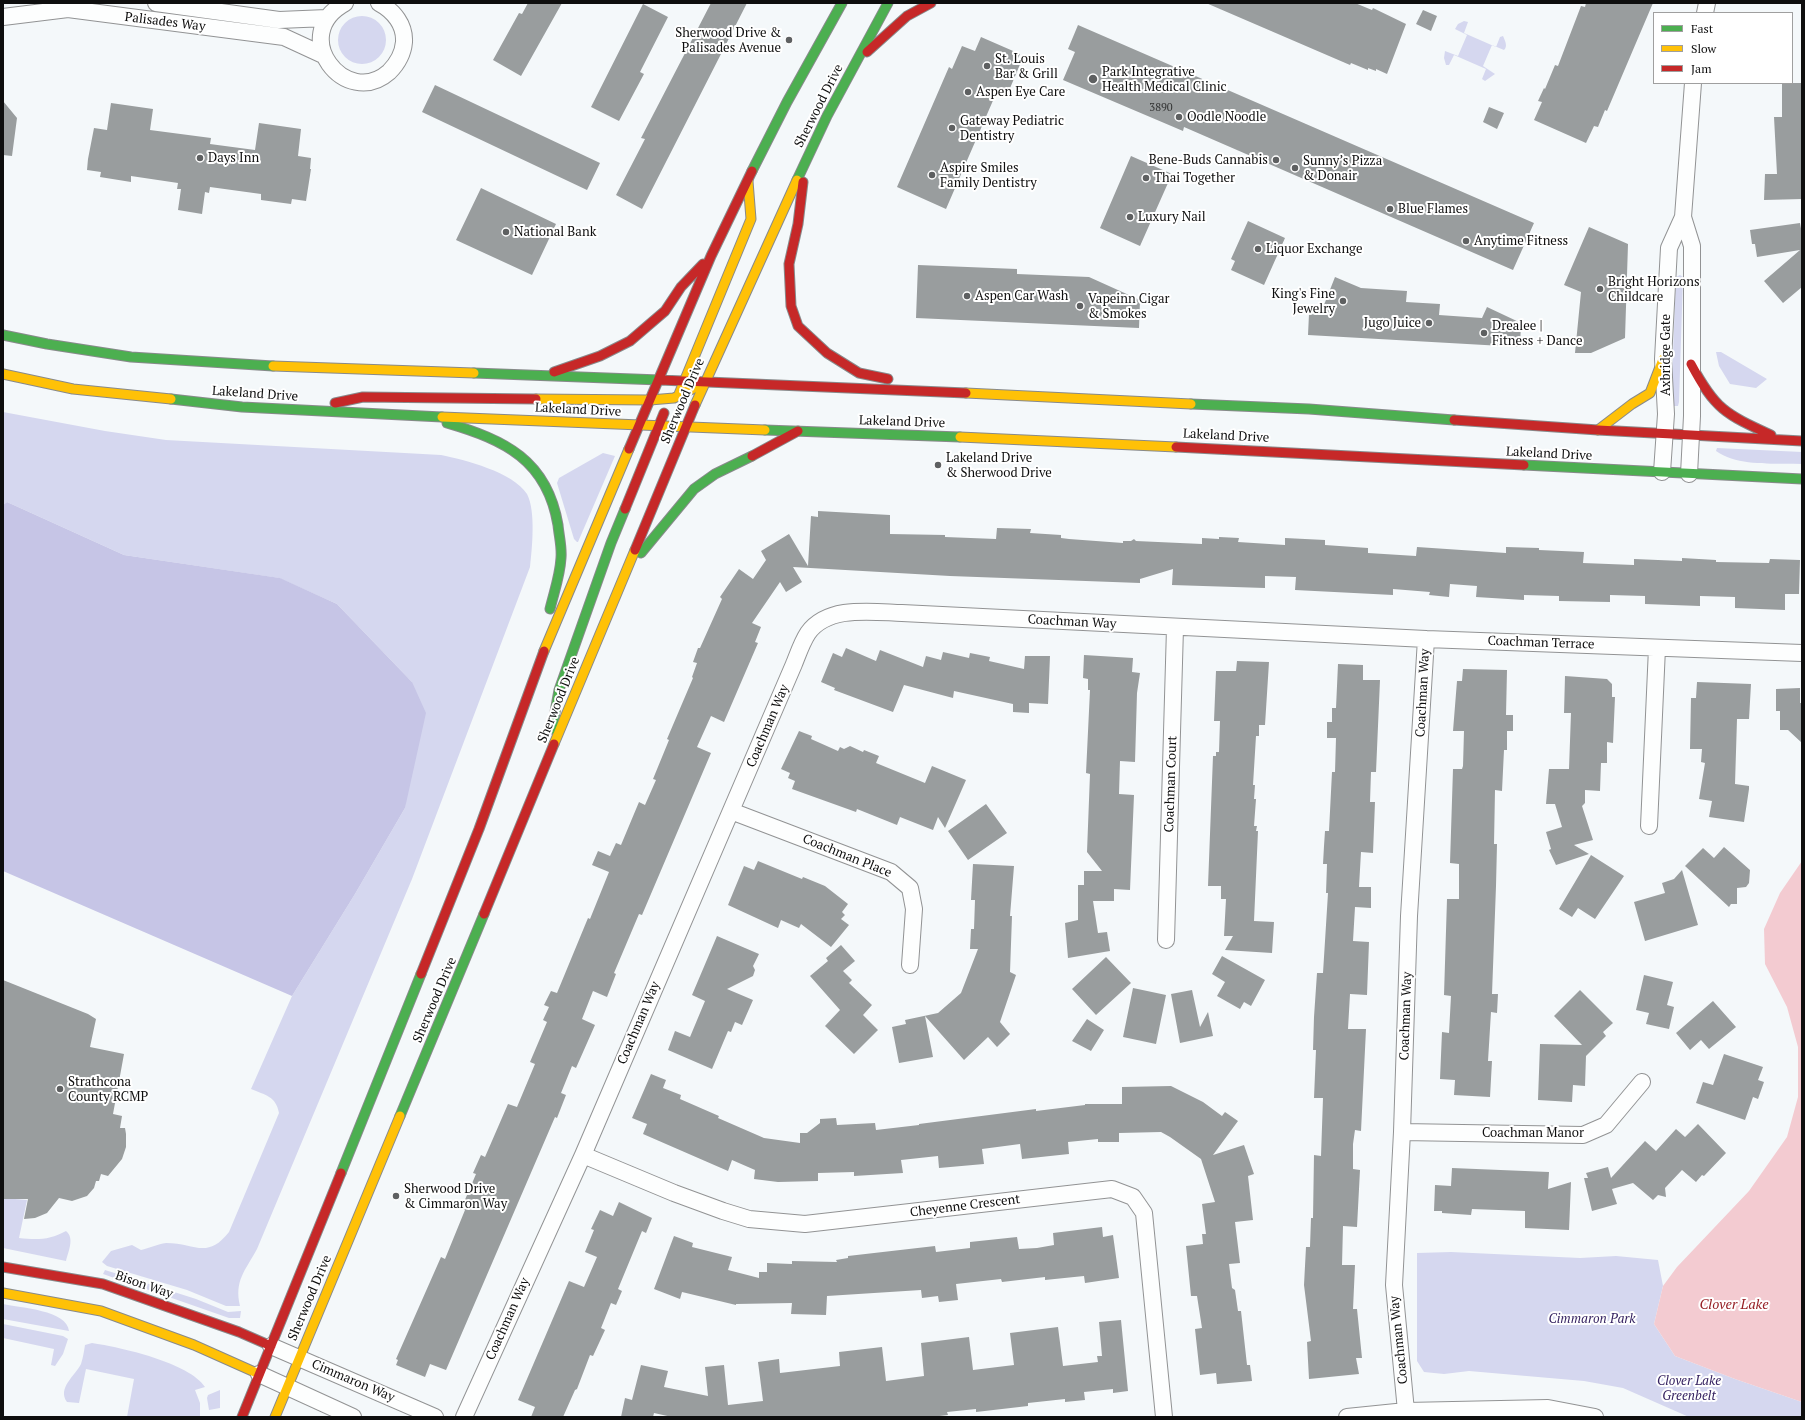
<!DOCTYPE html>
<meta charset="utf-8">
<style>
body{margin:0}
#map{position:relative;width:1805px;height:1420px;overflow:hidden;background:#f4f8fa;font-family:"PT Serif",serif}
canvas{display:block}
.frame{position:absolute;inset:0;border:4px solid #0e0e0e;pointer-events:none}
.legend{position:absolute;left:1653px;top:12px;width:140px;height:72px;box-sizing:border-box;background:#fff;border:1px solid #9f9f9f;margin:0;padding:5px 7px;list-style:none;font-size:12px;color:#0e0e0e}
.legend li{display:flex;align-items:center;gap:8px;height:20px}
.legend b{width:20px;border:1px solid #9f9f9f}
</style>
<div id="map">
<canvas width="1805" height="1420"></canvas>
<div class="frame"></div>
<ul class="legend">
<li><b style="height:5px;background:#4caf50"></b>Fast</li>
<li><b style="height:5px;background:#ffc107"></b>Slow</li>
<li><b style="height:5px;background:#c62828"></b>Jam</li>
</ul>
</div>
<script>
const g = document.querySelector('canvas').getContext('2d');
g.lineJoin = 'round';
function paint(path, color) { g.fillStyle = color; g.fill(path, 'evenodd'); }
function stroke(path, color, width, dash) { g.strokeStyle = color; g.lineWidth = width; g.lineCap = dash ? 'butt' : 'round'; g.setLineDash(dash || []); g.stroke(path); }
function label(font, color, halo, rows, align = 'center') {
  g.font = font + ' "PT Serif",serif'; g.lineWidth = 4; g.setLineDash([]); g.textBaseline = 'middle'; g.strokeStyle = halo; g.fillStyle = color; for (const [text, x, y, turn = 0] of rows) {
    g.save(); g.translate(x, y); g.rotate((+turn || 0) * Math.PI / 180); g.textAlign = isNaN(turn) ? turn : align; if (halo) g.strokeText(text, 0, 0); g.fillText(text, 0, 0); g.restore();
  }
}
const green = new Path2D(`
 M338 40a24 24 0 1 1 48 0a24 24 0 1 1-48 0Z
 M1464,21L1468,22L1464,33L1496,47L1500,37L1503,36C1505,41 1508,46 1504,50L1492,45L1483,66L1495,74L1485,81L1482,79L1486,69L1454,55L1449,65H1446L1444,58L1445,51L1458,56L1467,35L1455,29L1458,24Z
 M1680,275L1683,277L1679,402L1678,406H1674L1671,403L1676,277Z
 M1716,352H1721L1767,379L1756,388L1730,384L1719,366Z
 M3,412L105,431L166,440L441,455C465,460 513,472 527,494C536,511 532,549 530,567L412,879L257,1249C245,1271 234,1281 240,1306H226L187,1290L107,1266L102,1262L111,1251L132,1245L141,1250C149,1248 158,1244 166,1243C195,1243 207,1260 229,1232L279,1113C276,1096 265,1095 251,1089L292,996L355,894L405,808L412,682L337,604L279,578L124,555L7,502L3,505Z
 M1717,448L1802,452V464C1775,463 1739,467 1716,451Z
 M603,453L615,456L578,542H577L574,539L557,483L559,478Z
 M3,1198L27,1200L19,1238C37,1240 50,1240 66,1231C75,1238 68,1252 66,1261L3,1248Z
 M1451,1252L1580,1258L1616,1256L1658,1260L1663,1286L1654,1324L1675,1356L1735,1379L1802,1402V1417H1689L1623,1388L1584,1381L1469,1371L1444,1374L1424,1372L1417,1361V1253Z
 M105,1270L196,1299L228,1312L241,1311L240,1318H229L103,1274Z
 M3,1304C21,1308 67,1310 69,1331L3,1319Z
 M3,1324L63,1336L68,1339L63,1354L55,1366L51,1365L54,1349L3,1338Z
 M92,1343C120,1347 190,1363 205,1387L195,1390L200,1403V1417H127L134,1379L86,1369L79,1403L67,1402C57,1388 75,1376 81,1364C83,1358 84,1351 85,1345Z
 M220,1390V1408L209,1410L207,1398L208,1395Z`);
const forest = new Path2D(`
 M7,502L124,555L280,578L337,604L412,682L426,713L405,808L355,894L292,996L3,871V505Z`);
const water = new Path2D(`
 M1802,861V1402L1735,1379L1675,1356L1654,1324L1663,1286L1677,1267L1749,1191L1787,1137L1798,1097V1047L1787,1007L1765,964L1764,929L1780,893Z`);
const building = new Path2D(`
 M528,3H562L521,76L493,60L519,13L522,14Z
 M711,3H747L642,209L616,195L645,139L641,138Z
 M1206,3H1355L1372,10L1373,8L1406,24L1387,74L1376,69V71L1368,68V70L1351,63L1350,65Z
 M1586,3H1653L1607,111L1605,110L1598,127L1594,126L1586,143L1534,120L1542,102L1538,101L1544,88L1545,89L1555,65L1558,66L1581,6L1585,7Z
 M643,4L668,17L640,72L644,74L619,121L591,107Z
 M1423,10L1437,16L1431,31L1416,24Z
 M1078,25L1534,223L1513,270L1184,127L1183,131L1063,80L1075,52L1068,49Z
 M981,37L1020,54L1017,60L1021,62L1008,93L998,89L946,209L897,187L949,67L952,69L962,46L975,51Z
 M1782,83H1802V199L1764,200L1765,174H1777L1774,117H1782Z
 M435,85L600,163L587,190L422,112Z
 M3,101L17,118L12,156L3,155Z
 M111,103L153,109L150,130L211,138L210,144L255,150L259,123L301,129L298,156L311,158L310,169H311L306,201L292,199L291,204L261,200V194L210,187L209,193L205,192L202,214L178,210L181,189H177L178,183L131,176V182L100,177L101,172L87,170L88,159L94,128L107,130Z
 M1489,107L1504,113L1497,129L1483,122Z
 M1131,156L1172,174L1140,246L1100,228Z
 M481,188L556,224L532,275L456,240Z
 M1248,221L1285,238L1264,285L1231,270L1235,261L1231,259Z
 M1800,223L1802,234V287L1783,303L1764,281L1800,250L1757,257L1755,244H1752L1750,230Z
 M1589,227L1628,244L1625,338L1591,353H1575L1581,292L1564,285Z
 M918,265L1017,269V274L1089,277L1140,300L1139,328L916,318Z
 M1335,277L1361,288L1407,291L1406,302L1440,304L1439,315L1482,318L1487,307L1521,323L1520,347L1308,335L1309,314L1320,315Z
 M818,511L890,515V534L945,535V537L996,539L997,528L1031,529L1030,533L1061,535V538L1069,539L1123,543V541H1131L1134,539L1136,541L1202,544V538L1219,539V537L1239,538L1238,542L1285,545V538L1325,540V545L1368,548V553L1416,556L1417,547L1506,553V547L1539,548V550L1584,552L1583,563L1634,565V559L1682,561V558L1716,560V562L1769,563L1770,559L1800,560L1799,594H1785V610L1735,608V597L1700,596V606L1645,604V596L1610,595V602L1559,601V596L1524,595V600L1476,597L1477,586L1450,584L1449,597L1429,595L1430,592L1393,589V595L1295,590L1296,577L1265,576V588L1172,585L1173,569L1140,579V583L950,576L793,567L802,582L786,592L780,582L752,623L761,627L755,642L758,643L724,722L711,716L697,747L711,753L642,915L639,914L614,973L616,974L607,997L593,991L582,1019L595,1025L576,1068L572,1066L561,1093L566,1095L557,1118L555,1117L446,1370L430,1364L425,1377L396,1365L398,1360L396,1359L441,1257L445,1259L465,1210L461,1209L476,1174L473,1173L481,1155L485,1157L508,1104L517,1107L535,1064L530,1062L547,1022L543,1020L549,1007L544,1005L551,991L557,993L588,918L590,919L609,872L592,865L598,851L610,856L616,843L621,845L639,802L645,805L656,780L653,779L669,740L667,739L693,678L692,677L697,663L693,662L698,648H700L722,599L720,597L739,569L753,579L766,560L761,551L789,534L808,566L811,516L818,517Z
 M846,648L876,661L880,650L923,667L926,656L941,660L943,652L969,658L970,653L990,657L989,661L1024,669L1025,656H1050L1048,704L1029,703V713L1013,712V704L954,691L953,698L904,685L893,712L834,690L835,688L821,682L833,653L842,657Z
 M1084,655L1133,658L1132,672L1140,673L1137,693L1135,762L1120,761L1119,794L1134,795L1130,890L1114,889V901H1093L1098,933L1107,932L1110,951L1068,958L1065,923L1078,920V885H1084V871H1102L1087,852L1090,774L1086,773L1090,690H1088V679L1083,678Z
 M1237,661L1269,662L1265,725H1259V736H1256L1253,785H1255L1254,799H1256L1254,826H1257L1256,831H1258L1254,921L1274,922L1272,953L1225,950L1233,936H1224L1226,899H1221V886H1208L1213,756H1216V752H1219L1220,721H1214L1216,671H1236Z
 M1338,664L1363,665V680H1380L1376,772H1371L1370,802H1375L1373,853L1361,852L1359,887H1371V908L1355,907L1353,941L1369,942L1367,995L1350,994L1348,1029H1366L1361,1131L1355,1130L1353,1144V1169L1360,1170L1357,1227L1343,1226L1342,1265H1355L1353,1309H1357L1362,1358H1356L1359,1374L1309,1379L1307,1342L1311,1341L1304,1285L1306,1247H1310L1311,1218H1313L1314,1155L1321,1156L1323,1098H1314L1316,1050H1313L1314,1017L1317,973H1323L1328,893H1326L1327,864H1323L1324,846L1325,831H1329L1332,772H1335L1336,738H1327V722H1332V708H1336Z
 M1463,669L1507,670L1506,715H1513V731H1507V750H1504L1502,791L1495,790L1494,844H1497L1496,886L1492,994H1498L1497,1013L1491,1012L1488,1061H1492L1490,1097L1454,1095L1455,1080L1440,1079L1442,1032L1449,1033L1451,996L1444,995L1447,899H1459V864L1450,863L1453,769H1462L1463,766L1464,731H1453L1457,681H1462Z
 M1565,676L1607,679L1612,684V697H1615L1613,743L1607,742V763H1601L1600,791L1585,790V803L1582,806L1593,840L1574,845L1589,854L1556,865L1549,850L1551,849L1546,832L1562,827L1555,804H1546L1549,769H1569L1571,713H1564Z
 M1697,682L1751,684L1749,719H1737L1735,784L1749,786V789L1744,822L1709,817L1712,801L1699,799L1705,763L1701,762L1702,749H1690L1691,698H1696Z
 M1800,688V703H1802V743L1788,730H1780V711H1776V689Z
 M799,731L812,736L811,739L838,751L840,747L844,749L850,746L863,752L864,750L879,756L876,763L925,783L932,766L966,780L945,828L938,817L933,830L900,817L897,825L857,809L856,812L792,789L795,781L788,778L790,773L781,769Z
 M986,804L1007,833L968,860L948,831Z
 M1724,847L1750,870L1749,883L1746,887L1737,888V904H1731L1729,907L1685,866L1703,848L1714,858Z
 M1591,855L1624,876L1595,919L1578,908L1572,917L1559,909Z
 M758,861L802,879L803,877L825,886L848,904L842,912L845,915L841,919L849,925L831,947L801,924L799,928L781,920L778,928L728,905L744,866L754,870Z
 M973,864L1014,866L1010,916H1012L1010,972L1016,975L1000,1022L1010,1034L997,1047L988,1037L964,1060L925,1016L933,1057L899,1063L892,1027L906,1024L905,1020L938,1013L961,993L978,949H970L971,929H974L975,900H971Z
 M1682,870L1698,925L1645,941L1634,902L1665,893L1662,883L1674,879Z
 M717,936L759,954L753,966L755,970L753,976L727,989L753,1000L742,1025L735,1022L731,1032L728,1031L712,1069L668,1050L675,1031L690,1037L705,1001L692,995Z
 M841,945L855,961L843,971L852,980L849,983L872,1005L863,1015L878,1030L854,1054L825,1026L840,1010L810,976L828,961L826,958Z
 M1222,956L1265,980L1251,1006L1244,1002L1240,1009L1217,996L1225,982L1212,974Z
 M1106,957L1131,983L1096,1015L1072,989Z
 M1644,975L1673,982L1667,1005L1674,1007L1669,1029L1646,1024L1649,1013L1636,1010Z
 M3,980L88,1014L96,1019L90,1047L124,1054L113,1114L122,1116L120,1128H125L126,1134V1147L122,1159L108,1176L101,1174L99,1181H96L94,1188L87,1196L72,1201L59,1198L47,1213L35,1218L24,1219L28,1199H3Z
 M1133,988L1166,995L1156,1044L1123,1037Z
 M1192,990L1200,1027L1208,1012L1213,1036L1180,1043L1171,994Z
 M1580,990L1613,1023L1603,1032L1606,1036L1586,1056L1585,1086L1573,1085L1572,1102L1538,1100L1540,1044L1582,1045L1554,1016Z
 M1713,1001L1736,1027L1709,1049L1701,1040L1690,1050L1676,1033Z
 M1087,1019L1104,1030L1091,1051L1072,1041Z
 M1724,1054L1763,1067L1758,1080L1764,1082L1758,1099L1753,1097L1745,1120L1696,1103L1703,1082L1713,1085Z
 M651,1074L666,1080L663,1088L681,1095L680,1099L719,1116L718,1118L764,1138L800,1143V1133H807L820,1123V1119L836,1118L837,1125L875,1123L876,1130L919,1125V1124L1036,1109V1111L1085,1105V1104H1122V1087L1171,1086L1203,1102L1222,1116L1225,1112L1238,1121L1213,1155L1244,1145L1254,1174L1248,1176L1253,1220L1235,1222L1240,1263L1229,1264L1232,1288L1235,1290L1238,1311H1241L1247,1365H1250L1252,1381L1217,1384L1216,1373L1200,1375L1195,1329L1202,1328L1197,1296H1191L1186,1246L1203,1244L1202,1234H1206L1202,1204L1215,1202L1201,1159L1170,1137L1161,1132L1119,1133V1142H1098V1139L1068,1142L1069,1154L1022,1159L1020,1144L982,1149L984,1164L939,1168L938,1156L901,1160L903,1173L854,1176V1172L818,1173V1181L778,1182L754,1179L755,1170L732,1160L728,1171L643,1134L647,1124L632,1118Z
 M1698,1124L1726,1153L1704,1176L1702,1175L1696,1182L1682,1170L1665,1188L1666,1197L1658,1195L1653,1200L1633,1183L1612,1189L1617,1204L1592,1211L1584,1178H1588L1586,1173L1608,1167L1611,1178L1645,1141L1656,1151L1676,1129L1685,1137Z
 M1452,1168L1549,1172L1548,1189L1571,1182L1569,1230L1525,1228V1211L1472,1209L1471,1215L1442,1213V1211H1434L1435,1185L1451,1186Z
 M619,1202L652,1218L646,1233L642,1231L618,1289L622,1291L616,1305L611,1303L601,1328L605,1330L593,1356L590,1355L577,1389L575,1390L563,1417H531L535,1407L518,1400L569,1281L584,1287L597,1257L585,1252L594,1230L591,1229L600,1210L613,1216Z
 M1102,1227L1103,1237L1113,1235L1119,1278L1085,1283L1084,1276L1045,1280V1277L1002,1282L1001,1279L956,1284L958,1300L939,1302L938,1296L922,1298L921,1290L827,1296L826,1315L791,1314L792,1303L736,1304V1305L682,1292L680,1299L654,1289L674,1236L693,1243L692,1247L732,1257L728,1270L759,1278V1272H767V1263L792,1264V1261L837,1262L836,1260L848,1258V1256L935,1246L936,1252L970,1248V1242L1017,1237L1019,1249L1037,1248L1054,1245L1053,1233Z
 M1121,1320L1128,1391L1113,1393V1389L1084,1392L1085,1400L1065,1402V1399L1028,1403V1406L976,1412V1409L947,1412L948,1415L931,1417H672L654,1413L653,1417H621L625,1398L632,1400L641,1365L668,1371L664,1387L708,1396L705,1367L724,1365L728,1405L763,1401L758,1362L779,1359L780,1373L840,1366L839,1352L882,1347L886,1381L924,1376L921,1343L969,1337L973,1370L1014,1365L1010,1333L1058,1327L1063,1366L1098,1362L1097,1356H1102L1099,1322Z`);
const street = new Path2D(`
 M156,3L279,20L327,18
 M345,3C287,35 346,110 389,72C397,64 403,54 404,42C405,25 394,11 379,3
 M1705,13L1707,3
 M3,17L68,9L284,37L323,55
 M1683,217L1692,246V416L1689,474
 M1662,472L1666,414L1663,359L1669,248L1683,217L1693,83
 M731,811L891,872L910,888L914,909L910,965
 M1649,826L1657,648
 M1166,940L1175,628
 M1402,1132L1583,1135L1606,1125L1642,1082
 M583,1155L674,1193L723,1211L749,1219L805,1224L1112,1189L1133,1197L1144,1213L1164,1417
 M271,1346L435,1417
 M259,1374L353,1417
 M1406,1411L1394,1285L1402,1132L1409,916L1426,639
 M464,1417L583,1155L794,664C798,654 802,642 808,633C828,605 872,612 902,613L1426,639L1802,653
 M1347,1417L1406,1411L1548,1408L1595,1417`);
const fast = new Path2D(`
 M752,171L787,102L842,3
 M797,180L827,116L888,3
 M3,335L47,344L131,357L273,366
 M474,373L660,380
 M171,399L242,407L442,417
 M1191,404L1309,409L1454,420
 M447,423C505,440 547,460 558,525C559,536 562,547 561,558C560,576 554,592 550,609
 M765,430L960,437
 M1524,465L1802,479
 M641,553L694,489L715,474L752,456
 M552,729L559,690L611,543L625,509
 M400,1116L484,914
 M341,1173L421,974`);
const slow = new Path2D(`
 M273,366L474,373
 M3,374L73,389L171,399
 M966,393L1191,404
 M679,394L751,219L748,181
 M536,399L650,400L674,398L702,384
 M695,405L797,180
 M442,417L765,430
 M1598,430L1632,404L1650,393L1663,359
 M960,437L1176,447
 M544,651L629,449
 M554,744L635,550
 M3,1293L101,1311L194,1345L259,1374
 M275,1417L400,1116`);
const jam = new Path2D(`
 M867,52L907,16L931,3
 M803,182L798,224L789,264L791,306L798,326L827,353L859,373L888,379
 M1691,364C1715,409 1725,414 1771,435
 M554,372L600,356L630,341L665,311L681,287L703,264
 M660,380L966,393
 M335,403L363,397L536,399
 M1454,420L1598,430L1802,441
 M1176,447L1524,465
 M629,449L711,256L752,171
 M752,456L798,431
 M625,509L664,413
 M635,550L695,405
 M484,914L554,744
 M421,974L479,829L544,651
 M3,1267L103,1284L239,1332L271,1346
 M242,1417L341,1173`);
const markers = [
 [789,40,4,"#5e6061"],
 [987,66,4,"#5e6061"],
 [1093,79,5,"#5e6061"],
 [968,92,4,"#5e6061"],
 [1179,117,4,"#5e6061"],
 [952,128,4,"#5e6061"],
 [200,158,4,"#5e6061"],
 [1276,160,4,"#5e6061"],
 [1295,168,4,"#5e6061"],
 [932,175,4,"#5e6061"],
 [1146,178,4,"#5e6061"],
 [1390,209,4,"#5e6061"],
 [1130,217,4,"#5e6061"],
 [506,232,4,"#5e6061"],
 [1466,241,4,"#5e6061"],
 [1258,249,4,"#5e6061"],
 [1600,289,4,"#5e6061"],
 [967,296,4,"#5e6061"],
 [1343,301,4,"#5e6061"],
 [1080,306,4,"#5e6061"],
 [1429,323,4,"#5e6061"],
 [1484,333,4,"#5e6061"],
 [938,465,4,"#5e6061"],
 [60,1089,4,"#5e6061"],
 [396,1196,4,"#5e6061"]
];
const numberNames = [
 ["3890",1161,108]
];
const streetNames = [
 ["Palisades Way",165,22,7],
 ["Sherwood Drive",819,106,-63],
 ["Axbridge Gate",1666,355,-90],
 ["Lakeland Drive",255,394,4],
 ["Sherwood Drive",683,401,-67],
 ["Lakeland Drive",578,410,3],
 ["Lakeland Drive",902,422,2],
 ["Lakeland Drive",1226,436,3],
 ["Lakeland Drive",1549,454,3],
 ["Coachman Way",1072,622,3],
 ["Coachman Terrace",1541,643,2],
 ["Coachman Way",1423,693,-87],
 ["Sherwood Drive",559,700,-68],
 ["Coachman Way",768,726,-67],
 ["Coachman Court",1171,784,-88],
 ["Coachman Place",847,856,22],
 ["Sherwood Drive",435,1000,-67],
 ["Coachman Way",1406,1016,-88],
 ["Coachman Way",639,1023,-67],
 ["Coachman Manor",1533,1133],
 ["Cheyenne Crescent",965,1206,-7],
 ["Bison Way",144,1285,19],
 ["Sherwood Drive",310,1298,-67],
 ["Coachman Way",508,1319,-66],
 ["Coachman Way",1399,1340,-96],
 ["Cimmaron Way",353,1381,23]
];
const poiNames = [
 ["Sherwood Drive &",781,33,"right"],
 ["Palisades Avenue",781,48,"right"],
 ["St. Louis",995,59],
 ["Bar & Grill",995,74],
 ["Park Integrative",1102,72],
 ["Health Medical Clinic",1102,87],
 ["Aspen Eye Care",976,92],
 ["Oodle Noodle",1187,117],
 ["Gateway Pediatric",960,121],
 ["Dentistry",960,136],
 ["Days Inn",208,158],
 ["Bene-Buds Cannabis",1268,160,"right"],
 ["Sunny’s Pizza",1303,161],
 ["& Donair",1303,176],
 ["Aspire Smiles",940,168],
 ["Family Dentistry",940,183],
 ["Thai Together",1154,178],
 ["Blue Flames",1398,209],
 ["Luxury Nail",1138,217],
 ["National Bank",514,232],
 ["Anytime Fitness",1474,241],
 ["Liquor Exchange",1266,249],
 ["Bright Horizons",1608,282],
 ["Childcare",1608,297],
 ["King's Fine",1335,294,"right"],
 ["Jewelry",1335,309,"right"],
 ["Aspen Car Wash",975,296],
 ["Vapeinn Cigar",1088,299],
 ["& Smokes",1088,314],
 ["Jugo Juice",1421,323,"right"],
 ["Drealee |",1492,326],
 ["Fitness + Dance",1492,341],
 ["Lakeland Drive",946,458],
 ["& Sherwood Drive",946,473],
 ["Strathcona",68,1082],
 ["County RCMP",68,1097],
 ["Sherwood Drive",404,1189],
 ["& Cimmaron Way",404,1204]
];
const parkNames = [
 ["Cimmaron Park",1592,1319],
 ["Clover Lake",1689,1381],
 ["Greenbelt",1689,1396]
];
const waterNames = [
 ["Clover Lake",1734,1305]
];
paint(green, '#d5d7ef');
paint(forest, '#c6c5e6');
paint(water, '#f3cbd1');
paint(building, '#999d9e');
stroke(street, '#929394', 18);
stroke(fast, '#888a8b', 11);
stroke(slow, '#888a8b', 11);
stroke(jam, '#888a8b', 11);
stroke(street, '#fdfefe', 16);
stroke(fast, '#4caf50', 9);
stroke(slow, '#ffc107', 9);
stroke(jam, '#c62828', 9);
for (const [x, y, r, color] of markers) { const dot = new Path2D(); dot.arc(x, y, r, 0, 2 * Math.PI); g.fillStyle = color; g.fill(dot); stroke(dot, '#fff', 1.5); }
label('11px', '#313232', null, numberNames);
label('13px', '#0e0e0e', '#fff', streetNames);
label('13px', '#0e0e0e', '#fff', poiNames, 'left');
label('italic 13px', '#362361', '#fff', parkNames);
label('italic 14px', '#972026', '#fff', waterNames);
</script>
